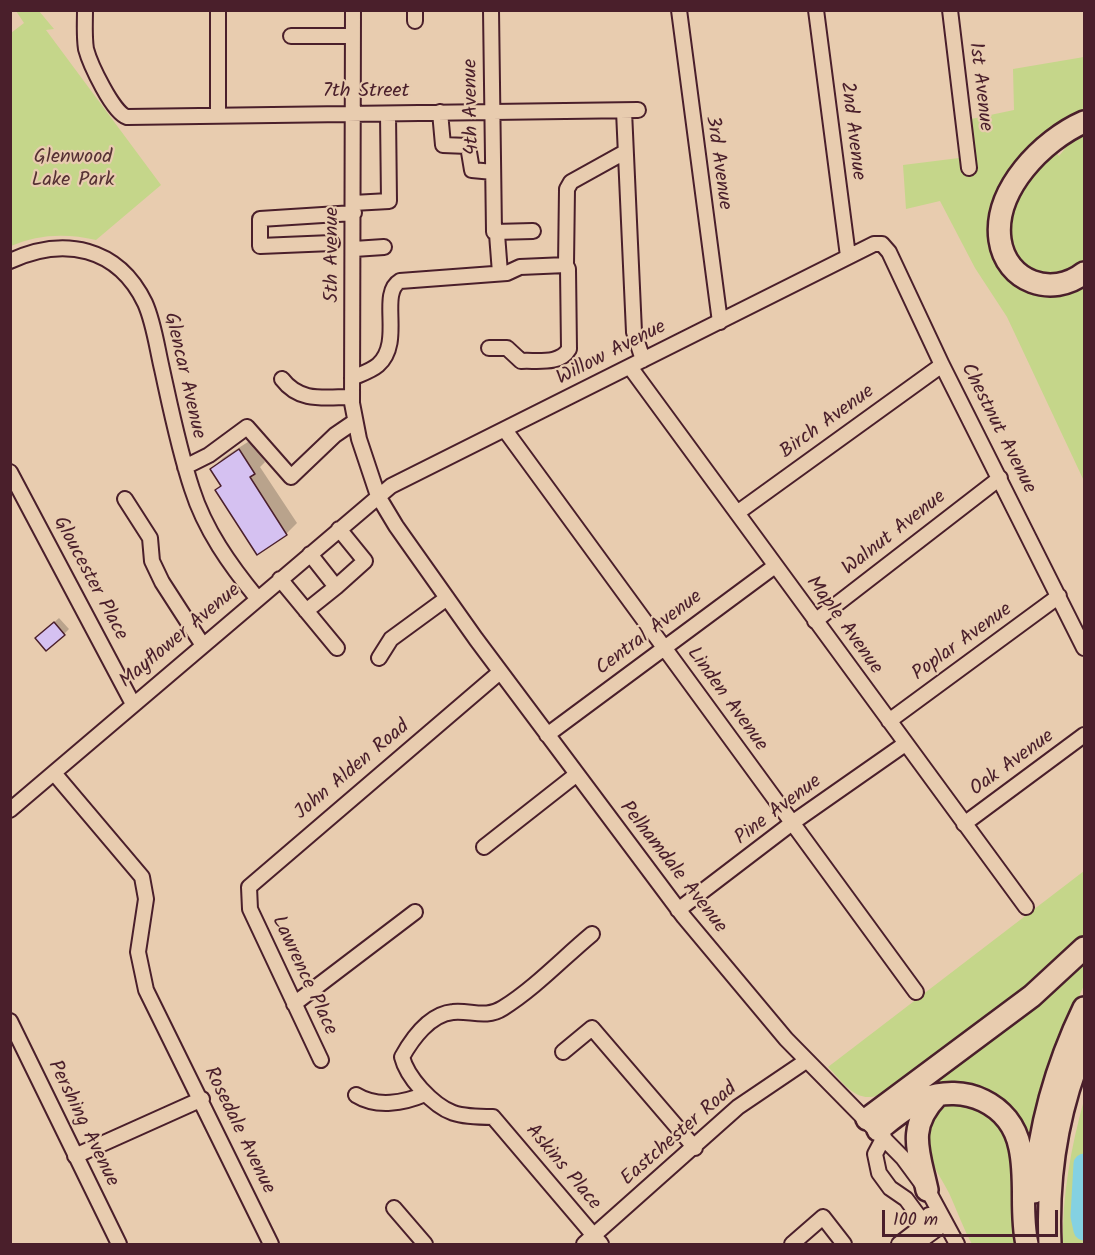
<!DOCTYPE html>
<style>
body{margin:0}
#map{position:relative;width:1095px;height:1255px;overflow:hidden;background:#e8ccaf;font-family:Kalam,sans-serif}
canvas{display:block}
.frame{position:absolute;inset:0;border:12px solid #4a1f2b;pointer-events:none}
.scale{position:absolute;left:882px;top:1210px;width:176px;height:27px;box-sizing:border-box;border:3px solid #4a1f2b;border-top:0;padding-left:8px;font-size:18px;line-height:21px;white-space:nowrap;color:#4a1f2b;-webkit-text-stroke:4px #e8ccaf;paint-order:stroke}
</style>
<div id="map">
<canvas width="1095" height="1255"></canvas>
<div class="frame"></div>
<div class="scale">100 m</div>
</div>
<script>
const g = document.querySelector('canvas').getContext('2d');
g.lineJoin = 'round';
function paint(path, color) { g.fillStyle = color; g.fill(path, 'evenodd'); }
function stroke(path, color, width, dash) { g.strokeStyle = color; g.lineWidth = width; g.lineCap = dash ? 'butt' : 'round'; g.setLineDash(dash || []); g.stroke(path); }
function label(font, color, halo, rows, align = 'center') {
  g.font = font + ' Kalam,sans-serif'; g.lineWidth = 4.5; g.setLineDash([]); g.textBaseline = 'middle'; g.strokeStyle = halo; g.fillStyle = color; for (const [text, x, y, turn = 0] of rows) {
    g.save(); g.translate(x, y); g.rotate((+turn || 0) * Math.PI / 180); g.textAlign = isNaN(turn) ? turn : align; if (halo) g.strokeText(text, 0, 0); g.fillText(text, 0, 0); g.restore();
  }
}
const green = new Path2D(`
 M16,11H39L54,29L46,30L161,185L96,240C67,233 38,234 11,246V33L24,23Z
 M1084,57V112L1061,122L1038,136L1014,165L994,209L1014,283C1039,295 1059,303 1084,287V481L1007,317L975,268L940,201L906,209L903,165L959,158L961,167L976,169L971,119L1014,110L1013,69Z
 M1084,136V265L1068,276L1031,274L1009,251V215L1023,186L1054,150L1059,156L1067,146Z
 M1084,871V939L964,1040L934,1056L877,1096C854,1102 843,1082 828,1067Z
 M1084,959V985L1074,1008L1030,1144L1020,1128L937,1088L923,1086Z
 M1084,1100V1244H1063C1062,1196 1071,1147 1084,1100Z
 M957,1102C966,1105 976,1106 984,1111C1027,1137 1017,1201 1018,1244H972C963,1228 957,1210 949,1193C931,1159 915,1145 938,1108Z`);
const shadow = new Path2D(`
 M251,440L265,462L260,467L297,523L286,534L257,553L216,490L222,485L212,469L223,458Z
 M59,618L69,629L64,634L42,633Z`);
const river = new Path2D(`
 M1084,1164L1081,1216L1084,1230`);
const building = new Path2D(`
 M239,449L255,474L250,477L287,535L257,555L215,490L221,486L210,469Z
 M54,622L65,635L46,651L35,638Z`);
const minor = new Path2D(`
 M85,10C85,23 84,36 86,49C90,64 113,113 127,117L638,110
 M218,10V114
 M353,10L352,403L359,439L378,496L396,526L476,639L684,917L786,1039L903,1158L931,1196L957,1244
 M415,10V21
 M491,10L494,232L533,231
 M679,10L720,322
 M816,10L848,256
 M950,10L969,168
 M291,36H353
 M624,111L634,332L643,360
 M440,112L443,145L468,146L472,170L493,172
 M353,203L389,201L388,114
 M497,234L500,273
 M332,243L260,246V219L354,213
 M354,249L384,247
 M10,261C64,236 118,247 145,303C154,323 157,348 162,369C171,410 179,450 192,489C205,530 230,565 257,598
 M566,265L567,189L571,182L625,152
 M630,367L1026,907
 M352,378C361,374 371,371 378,365C404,342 378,294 400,281L507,273L520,267L566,265L568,269L569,349C560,365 537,360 521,361L507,348H489
 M282,379C300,403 325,397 352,397
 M505,430L916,992
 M185,467L209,455L247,427L291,477L335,435L354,422
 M10,472L133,704
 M125,499L150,538L152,561L162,582L202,644
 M737,513L942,365
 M280,579L337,648
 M336,587L365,561L339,529
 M306,611L336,587L310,554
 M815,621L1000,478
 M379,658L391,639L447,598
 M889,721L1059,596
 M547,735L775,566
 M54,773L142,877L146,899L138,952L146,990L271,1244
 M10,810L391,486L874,244H882L889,252L942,365L1084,648
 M964,824L1084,735
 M484,847L577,774
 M678,910L792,823L905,744
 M592,934C563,958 535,988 503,1008C486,1019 470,1010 453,1012C430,1014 412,1039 402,1057C405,1069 412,1079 421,1089C445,1115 458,1117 493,1117L601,1244
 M294,1004L415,912
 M10,1021L119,1244
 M563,1052L592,1028L695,1148
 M321,1060L250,909L249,887L500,672
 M356,1095C377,1108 404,1103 425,1094
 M884,1137L875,1154L879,1173L890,1188L906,1199L923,1222
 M75,1156L202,1099
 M394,1208L425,1244
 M584,1244L738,1107L806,1061
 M792,1244L823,1217L844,1244
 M899,1244L916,1231L929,1215
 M916,1244L945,1223`);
const highway = new Path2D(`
 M1084,122C1043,140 993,190 1000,240C1006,282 1052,298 1084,273
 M867,1119L1032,996L1084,948
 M878,1130C892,1119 907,1106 923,1099C964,1083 1011,1103 1020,1148C1027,1180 1020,1213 1027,1244
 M927,1190C919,1152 906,1128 937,1096
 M1034,1192C1039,1127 1056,1066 1084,1008
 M1050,1244C1047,1177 1058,1108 1084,1046`);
const streetNames = [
 ["1st Avenue",979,87,83],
 ["7th Street",366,93],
 ["4th Avenue",473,107,-91],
 ["2nd Avenue",851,131,83],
 ["3rd Avenue",717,163,82],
 ["5th Avenue",334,255,-90],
 ["Willow Avenue",612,354,-27],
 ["Glencar Avenue",183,376,77],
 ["Birch Avenue",828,423,-36],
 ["Chestnut Avenue",997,429,63],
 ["Walnut Avenue",895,534,-38],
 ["Gloucester Place",89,579,62],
 ["Maple Avenue",843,626,54],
 ["Central Avenue",650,634,-37],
 ["Mayflower Avenue",181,637,-40],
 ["Poplar Avenue",963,643,-36],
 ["Linden Avenue",726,700,54],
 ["Oak Avenue",1013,764,-36],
 ["John Alden Road",353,771,-40],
 ["Pine Avenue",779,811,-37],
 ["Pelhamdale Avenue",672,868,52],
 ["Lawrence Place",303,976,65],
 ["Pershing Avenue",82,1124,64],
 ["Rosedale Avenue",238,1131,64],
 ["Eastchester Road",680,1135,-41],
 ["Askins Place",562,1168,50]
];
const parkNames = [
 ["Glenwood",73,159],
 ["Lake Park",73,182]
];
paint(green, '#c5d68a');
paint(shadow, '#0003');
stroke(river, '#84d1e2', 21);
paint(building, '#d5c1f1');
stroke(building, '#4a1f2b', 1.5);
stroke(minor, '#4a1f2b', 18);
stroke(highway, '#4a1f2b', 26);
stroke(minor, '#e8ccaf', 14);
stroke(highway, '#e8ccaf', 21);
label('20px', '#4a1f2b', '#e8ccaf', streetNames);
label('20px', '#563134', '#e8ccaf', parkNames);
</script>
